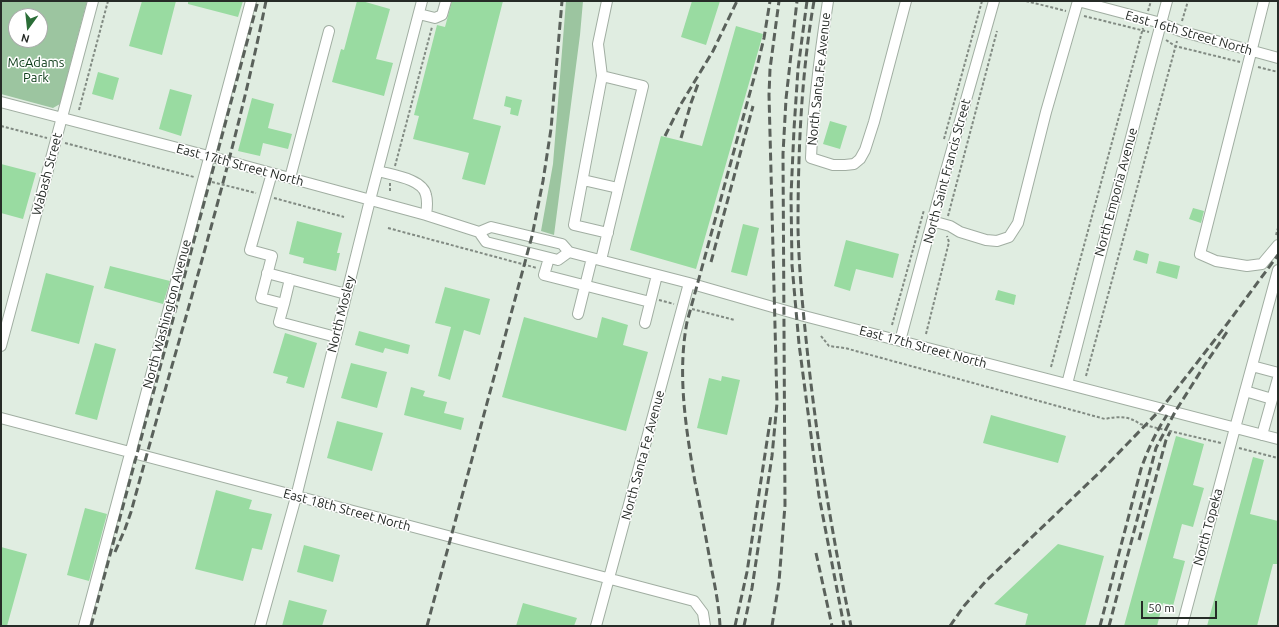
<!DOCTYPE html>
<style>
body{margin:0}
#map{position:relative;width:1279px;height:627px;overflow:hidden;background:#e0ede1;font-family:Ubuntu,sans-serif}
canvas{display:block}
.frame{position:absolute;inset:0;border:2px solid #262b27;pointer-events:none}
.north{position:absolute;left:8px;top:8px;width:40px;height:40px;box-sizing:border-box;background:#fff;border:1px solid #a8aaa9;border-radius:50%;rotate:195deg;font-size:11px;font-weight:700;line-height:16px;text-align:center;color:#262b27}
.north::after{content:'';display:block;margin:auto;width:14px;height:18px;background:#2a6d37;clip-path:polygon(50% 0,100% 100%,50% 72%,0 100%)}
.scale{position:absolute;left:1141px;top:601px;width:76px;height:18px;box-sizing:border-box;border:2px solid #262b27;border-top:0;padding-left:5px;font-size:12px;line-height:14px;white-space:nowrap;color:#262b27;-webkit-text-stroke:3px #fff;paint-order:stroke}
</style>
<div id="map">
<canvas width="1279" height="627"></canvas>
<div class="frame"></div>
<div class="north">N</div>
<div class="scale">50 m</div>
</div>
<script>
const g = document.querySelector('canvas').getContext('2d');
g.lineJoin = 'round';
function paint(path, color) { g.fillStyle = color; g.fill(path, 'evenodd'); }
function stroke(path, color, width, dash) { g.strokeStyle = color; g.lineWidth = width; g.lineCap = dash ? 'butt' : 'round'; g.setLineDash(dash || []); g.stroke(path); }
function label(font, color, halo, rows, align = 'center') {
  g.font = font + ' Ubuntu,sans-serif'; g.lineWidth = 3; g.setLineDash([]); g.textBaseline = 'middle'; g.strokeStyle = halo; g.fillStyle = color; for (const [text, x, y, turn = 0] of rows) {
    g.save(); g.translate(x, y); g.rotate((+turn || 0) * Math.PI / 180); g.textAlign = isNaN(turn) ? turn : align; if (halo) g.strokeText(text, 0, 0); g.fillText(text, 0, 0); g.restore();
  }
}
const green = new Path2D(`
 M1,1H87L60,104L53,108L1,94ZM16,16H40V40H16Z
 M566,1H583L580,35L554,235L541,231L553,164Z`);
const building = new Path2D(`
 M142,1H176L162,55L129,46Z
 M188,1H243L238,17L188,4Z
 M357,1H362L390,9L376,59L393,63L384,96L332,82L341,49L344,50Z
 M452,1H503L473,119L501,126L485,185L462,179L469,153L413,139L419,116L414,115L437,25L445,27Z
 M692,1H720L706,45L681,37Z
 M736,26L763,34L696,269L630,250L661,136L702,146Z
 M98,72L119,78L113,100L92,94Z
 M170,89L192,95L181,136L159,129Z
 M506,96L522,100L518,116L510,114L511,108L504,106Z
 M252,98L274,104L268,128L292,134L288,149L263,143L260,156L238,151Z
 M830,121L847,126L840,149L823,144Z
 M1,164L36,173L23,219L1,213Z
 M1193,208L1204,211L1201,223L1189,219Z
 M297,221L342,233L337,253H340L336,271L303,263L304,258L289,254Z
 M743,224L759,228L747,276L731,272Z
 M846,240L899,254L893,278L856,269L850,291L834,286Z
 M1136,250L1149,254L1147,264L1133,260Z
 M1159,261L1180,266L1177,279L1156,273Z
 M110,266L170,281L163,304L104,288Z
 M46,273L94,286L79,344L31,331Z
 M445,287L490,299L480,335L464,330L450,380L438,376L451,327L435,323Z
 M998,290L1016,295L1014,305L995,300Z
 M524,317L597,338L602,317L628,325L623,345L648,352L626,431L502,397Z
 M359,331L410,345L408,354L385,348L383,353L355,345Z
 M285,333L317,343L304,388L286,383L288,377L273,373Z
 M95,343L116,349L97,420L75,414Z
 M351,363L387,372L377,408L341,398Z
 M722,376L740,380L727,435L697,428L709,378L721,381Z
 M411,387L425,391L423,396L447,402L444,413L464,418L461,430L404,415Z
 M991,415L1066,436L1058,463L983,443Z
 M337,421L383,433L372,471L327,458Z
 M1176,436L1204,444L1193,485L1204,488L1193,527L1182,524L1173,558L1185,561L1173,606L1163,603L1157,626H1124Z
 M1253,457L1264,460L1250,514L1278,521V564H1273L1257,626H1207Z
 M216,490L252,500L249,509L272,514L262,550L252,548L243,581L195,569Z
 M85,508L107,514L89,581L67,575Z
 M1058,544L1104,556L1085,626H1025L1028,614L994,604Z
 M304,545L340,555L333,582L297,572Z
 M1,547L27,554L7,626H1Z
 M289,600L327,610L322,626H282Z
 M523,603L577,618L574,626H516Z`);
const path = new Path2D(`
 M1026,1L1066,11
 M1148,11L1151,1
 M1084,16L1149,32
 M1182,21L1188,1
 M1166,40L1175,46L1240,62
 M1258,67L1278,72
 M79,110L108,1
 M1,126L47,138
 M944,139L982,1
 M65,143L194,177
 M395,166L432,27
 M212,182L256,193
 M390,183V192
 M274,198L344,217
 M948,216L997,31
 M388,228L537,268
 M1276,235L1278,228
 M659,300L674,304
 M692,309L735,320
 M892,325L924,210
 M926,334L949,242L947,236
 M821,336L829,346L845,348L1105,419C1118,416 1129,416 1140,424L1221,443
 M1051,367L1143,28
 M1086,376L1177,41
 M1239,448L1278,458`);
const minor = new Path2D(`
 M828,1C820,53 813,105 811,158L833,165H845L854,164L860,159L865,150L874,122L906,1
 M1078,1L1161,23L1180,31L1278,58
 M1264,1L1200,254L1216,261L1247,266L1262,264L1278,245
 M419,14L435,18L442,15L446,1
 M602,76L598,44L607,1
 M1,102L216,158L426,215L479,232L486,242L558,260L569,252
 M378,171C392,175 423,179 426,195C428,202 427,208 426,215
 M272,173L250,250L272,256L261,298L284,304L279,322L336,337
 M290,178L329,31
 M583,180L618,188
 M932,221L950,226L960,232L986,240L997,241L1009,237L1018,223L1046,112L1078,1
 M479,232L491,227L562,244L569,252L592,258L689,283L804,316L1278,439
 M549,258L544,275L650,302
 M601,260L643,86L602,76L574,225L608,233
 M267,273L346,294
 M284,304L290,279
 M578,314L592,258
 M645,323L657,275
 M900,341L943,181L994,1
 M1,346L93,1
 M1252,366L1278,373
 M1067,384L1148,72L1167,1
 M1245,391L1272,399
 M1,418L694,601L703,613L705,626
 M1262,435L1278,378
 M84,626C138,417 197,210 251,1
 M260,626L296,497L370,200L422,1
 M596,626L689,283
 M1182,626L1235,428L1278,270`);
const rail = new Path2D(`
 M807,1L798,69L794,129L791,196L792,265L799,344L819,496L844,626
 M814,1C801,76 798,153 798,228C799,274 804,321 809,367C819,454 833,540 851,626
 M665,136L681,104L713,51L737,1
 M681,138L691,103L698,84
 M711,262L753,106
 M1139,540L1166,440L1170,432
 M115,552L125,529L131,512C177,342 231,174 266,1
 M816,553L832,626
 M91,626L258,1
 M427,626L532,236L543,181L551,129L562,1
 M720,626C719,606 715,586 711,566C706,538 701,510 695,482C686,429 677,375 687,322L757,67L764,38L770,1
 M735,626L747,572L771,415
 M744,626L752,588L772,456L777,403L769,95L770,69L779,1
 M772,626L779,582L785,505L783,154L786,99L797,1
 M950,626L964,606L986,581L1102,470L1161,409L1227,324L1278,255
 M1100,626L1141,469C1148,449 1156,432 1167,415
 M1109,626L1156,448L1175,412L1204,366L1229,329`);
const streetNames = [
 ["East 16th Street North",1189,33,16],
 ["North Santa Fe Avenue",819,79,-84],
 ["East 17th Street North",240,165,15],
 ["North Saint Francis Street",947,171,-75],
 ["Wabash Street",47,174,-75],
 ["North Emporia Avenue",1116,192,-75],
 ["North Washington Avenue",167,314,-75],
 ["North Mosley",341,314,-76],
 ["East 17th Street North",923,347,15],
 ["North Santa Fe Avenue",643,455,-75],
 ["East 18th Street North",347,510,15],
 ["North Topeka",1208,527,-75]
];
const parkNames = [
 ["McAdams",36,63],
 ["Park",36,78]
];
paint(green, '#9cc5a0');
paint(building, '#99dba1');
stroke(minor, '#a1aea2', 12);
stroke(path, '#818a82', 2, [3, 2]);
stroke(minor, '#fff', 10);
stroke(rail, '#5a615b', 3, [8, 4]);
label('13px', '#262b27', '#fff', streetNames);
label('13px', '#0b3b17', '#fff', parkNames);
</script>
